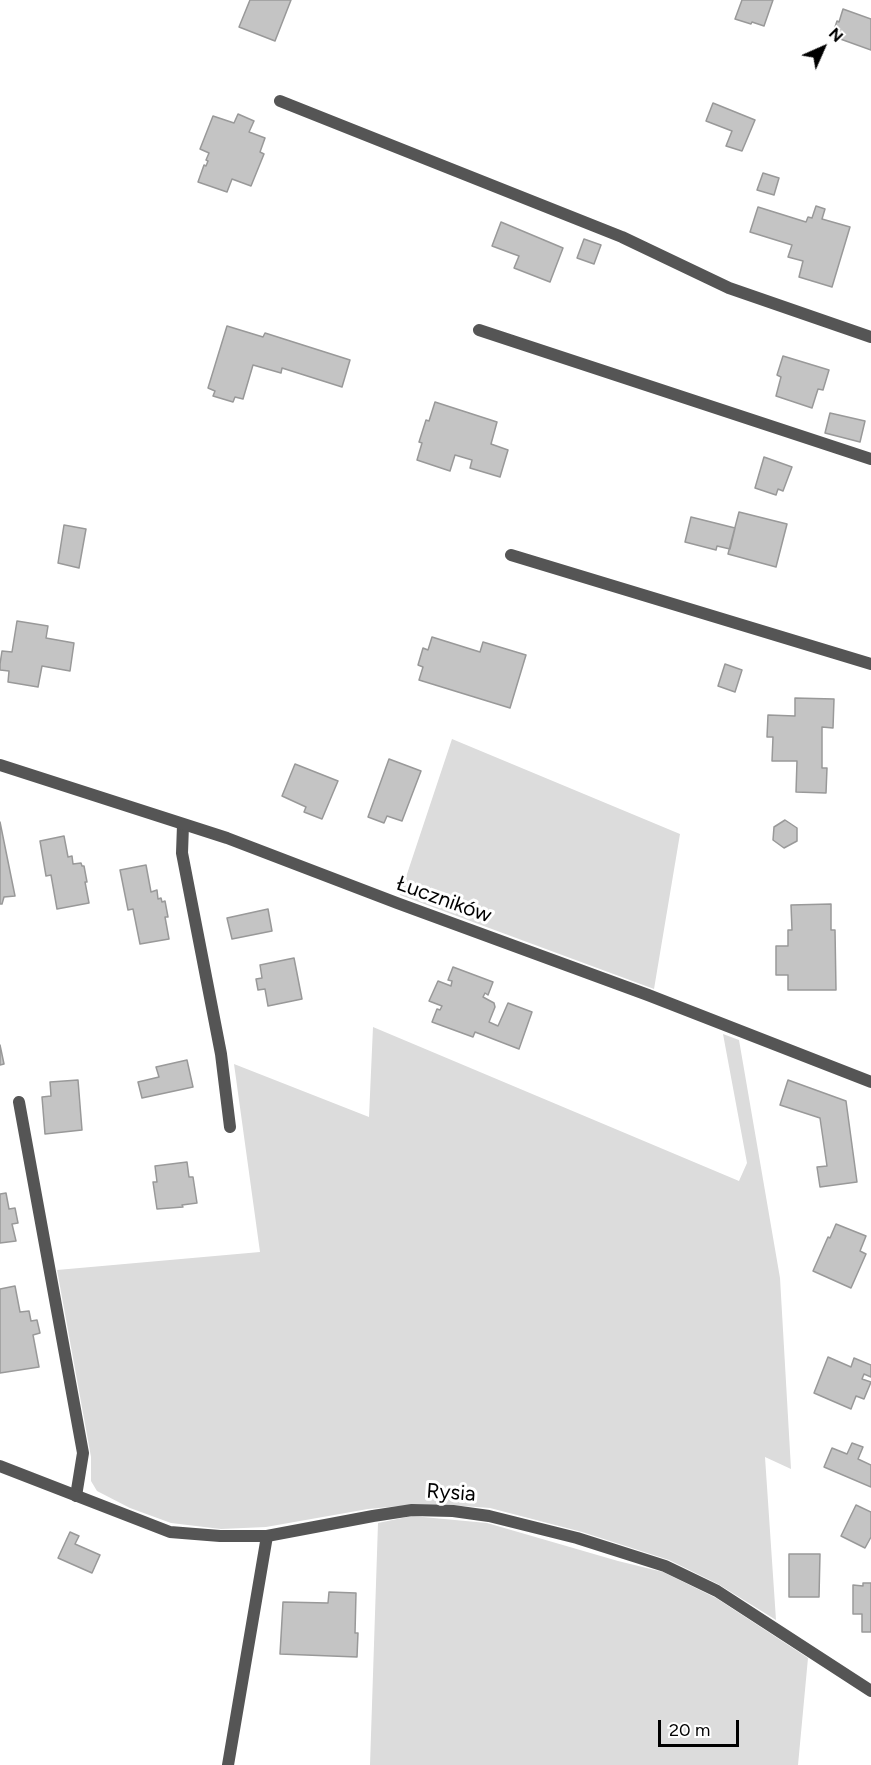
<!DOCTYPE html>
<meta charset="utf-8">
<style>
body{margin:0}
#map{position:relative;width:871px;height:1765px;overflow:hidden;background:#fff;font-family:Figtree,sans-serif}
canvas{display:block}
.north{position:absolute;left:793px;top:18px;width:60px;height:60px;-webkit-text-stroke:4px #fff;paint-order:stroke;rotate:45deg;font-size:16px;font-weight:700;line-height:24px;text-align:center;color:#000}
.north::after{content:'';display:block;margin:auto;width:21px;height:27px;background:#000;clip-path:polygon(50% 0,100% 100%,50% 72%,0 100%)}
.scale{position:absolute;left:658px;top:1720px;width:81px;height:27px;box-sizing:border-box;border:3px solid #000;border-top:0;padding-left:8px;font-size:18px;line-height:21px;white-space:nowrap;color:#000;-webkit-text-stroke:4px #fff;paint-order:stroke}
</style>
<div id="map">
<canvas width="871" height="1765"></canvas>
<div class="north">N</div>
<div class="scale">20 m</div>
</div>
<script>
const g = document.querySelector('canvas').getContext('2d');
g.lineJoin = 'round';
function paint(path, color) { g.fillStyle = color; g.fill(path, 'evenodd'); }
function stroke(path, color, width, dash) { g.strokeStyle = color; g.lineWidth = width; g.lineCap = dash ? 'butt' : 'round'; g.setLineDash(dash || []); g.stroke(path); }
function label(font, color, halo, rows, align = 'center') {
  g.font = font + ' Figtree,sans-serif'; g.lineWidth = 6; g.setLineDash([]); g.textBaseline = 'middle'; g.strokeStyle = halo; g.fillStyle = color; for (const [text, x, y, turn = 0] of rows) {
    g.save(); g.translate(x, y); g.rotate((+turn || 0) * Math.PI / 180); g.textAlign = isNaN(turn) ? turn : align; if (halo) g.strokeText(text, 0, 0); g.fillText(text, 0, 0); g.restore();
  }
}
const green = new Path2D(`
 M452,739L680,834L654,989L400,895Z
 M373,1027L739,1181L747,1163L723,1034L739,1040L780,1278L791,1469L765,1457L776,1620L718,1584L669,1560L582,1532L490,1508L450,1505H410L368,1509L266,1527L221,1529L171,1523L130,1508L97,1491L91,1481V1457L57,1270L260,1252L234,1064L369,1117Z
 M412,1516L487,1523L618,1561L663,1572L716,1598L808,1658L798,1765H370L378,1523Z`);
const building = new Path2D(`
 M250,0H291L275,41L239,27Z
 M742,0H773L764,26L752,22L751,24L735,19Z
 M843,9L871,19V50L832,36L837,21L839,22Z
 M713,103L755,120L742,151L726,146L732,131L706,121Z
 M238,114L254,121L249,132L265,138L260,152L264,154L251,186L232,179L227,192L198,182L204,165L206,166L208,161L206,160L209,153L200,149L213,116L234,123Z
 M763,173L779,178L774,195L757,190Z
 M816,206L825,209L822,219L850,227L832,287L799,277L803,261L788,257L792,245L750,232L758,207L806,222L808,217L812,218Z
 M501,222L563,248L550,282L514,268L519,256L492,246Z
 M584,239L601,245L594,264L577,258Z
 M227,326L263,337L265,333L350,360L342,387L282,368L281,373L253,365L243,399L235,397L233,402L213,396L215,391L208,388Z
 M783,356L829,370L823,390L818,389L812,408L776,396L781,377L777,375Z
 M435,402L497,422L491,444L508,450L500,477L470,468L472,460L455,455L450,471L417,460L422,443L419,442L426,420L429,421Z
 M830,413L865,421L860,442L825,433Z
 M764,457L792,467L783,491L778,489L776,495L755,488Z
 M739,512L787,524L776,567L728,554Z
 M691,517L735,528L730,549L717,546L716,550L685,542Z
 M64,525L86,529L79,568L58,563Z
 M17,621L48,626L46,638L74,643L70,671L42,666L38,687L8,682L9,671L0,670V664L2,651L12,652Z
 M432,637L480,652L483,642L526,655L510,708L419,680L423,667L418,665L423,648L428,650Z
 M725,664L742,670L735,692L718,686Z
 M795,698L834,699L833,728L822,727V768H827L826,793L796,792L797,761H772L773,737H767L768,715L795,716Z
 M389,759L421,771L402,821L387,816L384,823L368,817Z
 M295,764L338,781L322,819L304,812L306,807L282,796Z
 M785,820L797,828V841L784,848L773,840L774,827Z
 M0,822L15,896L4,897L2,904H0Z
 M64,836L68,857L72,856L73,864L81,863L82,866H84L87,882H85L89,903L57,909L51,875L46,876L40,841Z
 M146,865L151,892L157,890L158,899L161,898L162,902L165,901L168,917H165L169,939L140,944L133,909L128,910L120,870Z
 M831,904V930H835L836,990H788V975H776V946H788V930H792L791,905Z
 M268,909L272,931L232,939L227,918Z
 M294,958L302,999L268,1006L265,989L258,990L256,979L262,978L260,965Z
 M453,967L493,982L488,995L485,993L483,997L494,1003L495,1007L489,1022L498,1026L508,1003L532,1012L519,1049L475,1032L473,1037L432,1022L437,1009L440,1010L442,1006L429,1001L438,981L451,986L452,981L448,980Z
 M0,1045L4,1064L0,1065Z
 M187,1060L193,1087L142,1098L138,1082L159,1077L156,1067Z
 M78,1080L82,1130L45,1134L42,1097L51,1096L50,1082Z
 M788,1080L846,1101L857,1182L820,1187L817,1167L827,1166L820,1118L780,1105Z
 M187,1162L189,1177H193L197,1203L182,1205L183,1207L157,1209L153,1182H157L155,1166Z
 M6,1193L9,1209L15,1208L18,1223L12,1224L16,1241L0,1243V1194Z
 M836,1224L866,1236L860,1251L866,1254L851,1288L813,1271L828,1237L830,1238Z
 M15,1286L20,1312L29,1311L31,1321L37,1320L40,1333L33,1335L39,1367L0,1373V1289Z
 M828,1357L851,1367L854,1358L871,1365V1377L864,1374L862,1379L871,1382L864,1399L856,1396L851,1409L814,1393Z
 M852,1443L863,1447L858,1459L871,1465V1487L824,1467L832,1448L847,1454Z
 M856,1505L871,1512V1537L865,1548L841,1536Z
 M70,1532L79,1536L75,1544L100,1555L92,1573L58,1558Z
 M789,1554H820L819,1597H789Z
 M863,1583H871V1632H862V1614H853V1585L863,1586Z
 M329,1592L356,1593L355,1633H358L357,1657L280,1654L283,1602L328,1603Z`);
const service = new Path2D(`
 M280,101L622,237L729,288L871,337
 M479,330L871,459
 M511,555L871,664
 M183,825L182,853L221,1054L230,1127
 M19,1102L83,1453L76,1496
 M228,1765L267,1536`);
const minor = new Path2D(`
 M0,765L227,838L397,903L648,995L871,1082
 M0,1466L170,1532L220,1536H267L373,1516L412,1510L453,1511L489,1516L577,1538L665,1566L717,1591L871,1691`);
const streetNames = [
 ["Łuczników",444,900,20],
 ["Rysia",451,1493,4]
];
paint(green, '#dcdcdc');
paint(building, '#c4c4c4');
stroke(building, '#999', 1.5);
stroke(service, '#555', 12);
stroke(minor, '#555', 12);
label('21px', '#000', '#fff', streetNames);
</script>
